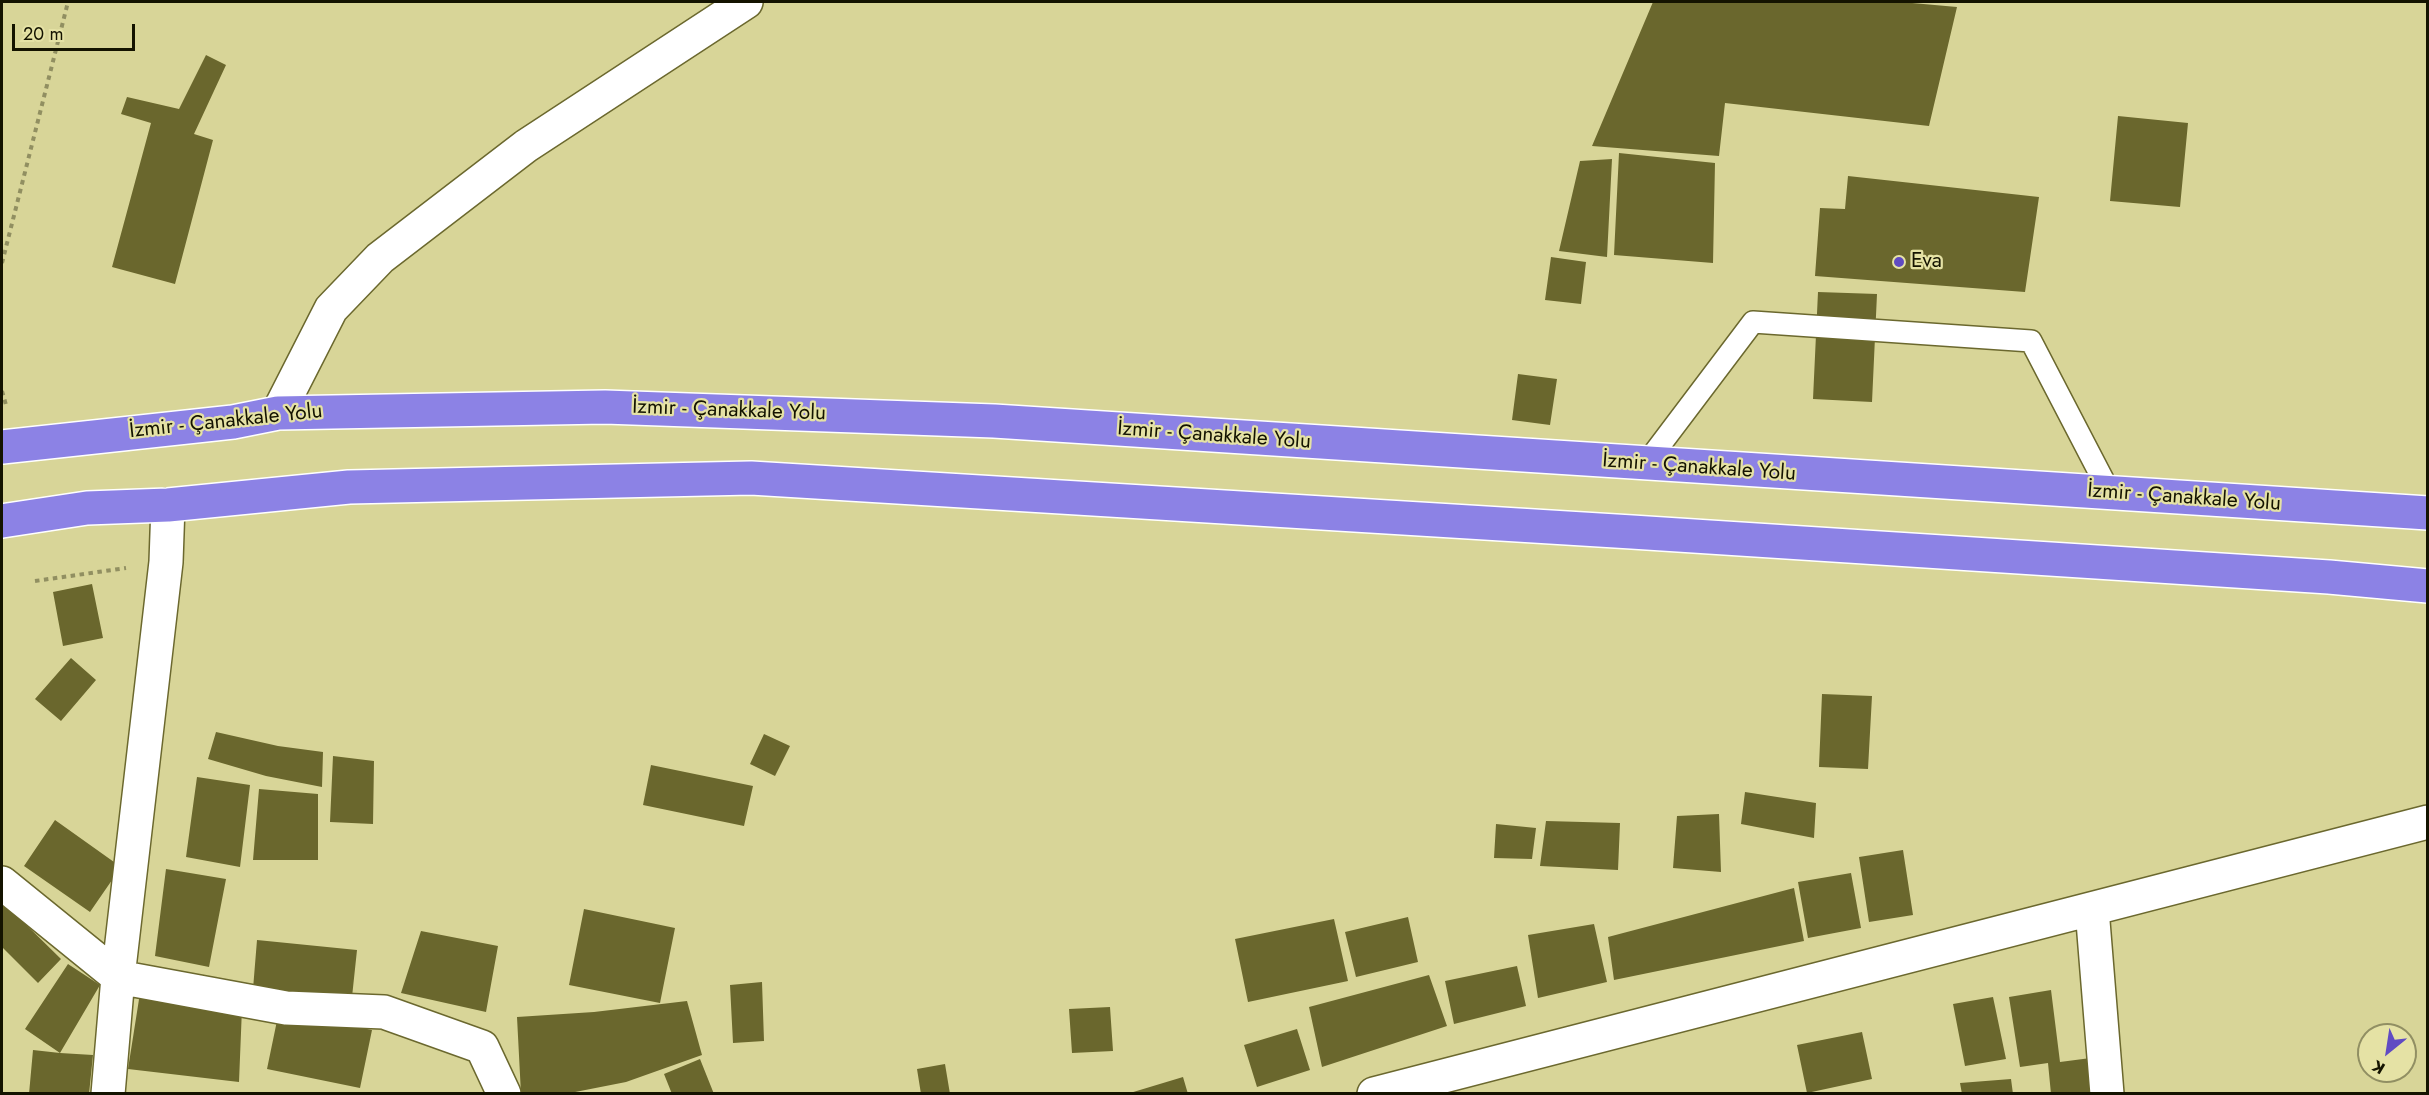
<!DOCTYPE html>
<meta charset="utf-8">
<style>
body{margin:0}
#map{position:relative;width:2429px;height:1095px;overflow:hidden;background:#d8d598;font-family:Jost,sans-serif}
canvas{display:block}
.frame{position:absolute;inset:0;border:3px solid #141300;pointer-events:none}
.north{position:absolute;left:2357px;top:1023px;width:60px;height:60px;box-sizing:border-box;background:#e5e2a5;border:2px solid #918f63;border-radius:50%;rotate:210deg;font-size:16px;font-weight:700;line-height:24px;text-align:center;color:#141300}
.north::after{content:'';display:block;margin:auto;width:21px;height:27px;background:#604bc3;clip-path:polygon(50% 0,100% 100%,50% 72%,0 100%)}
.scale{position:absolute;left:12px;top:24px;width:123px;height:27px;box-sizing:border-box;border:3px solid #141300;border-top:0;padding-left:8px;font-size:18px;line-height:21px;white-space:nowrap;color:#141300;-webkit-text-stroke:4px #e5e2a5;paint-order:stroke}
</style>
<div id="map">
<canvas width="2429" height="1095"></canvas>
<div class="frame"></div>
<div class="north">K</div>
<div class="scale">20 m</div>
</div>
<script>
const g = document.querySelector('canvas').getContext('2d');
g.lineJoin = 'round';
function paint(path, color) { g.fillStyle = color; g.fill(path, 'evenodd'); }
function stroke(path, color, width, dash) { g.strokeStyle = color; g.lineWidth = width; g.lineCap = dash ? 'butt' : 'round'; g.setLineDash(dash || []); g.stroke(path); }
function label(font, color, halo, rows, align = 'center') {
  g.font = font + ' Jost,sans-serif'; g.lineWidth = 4.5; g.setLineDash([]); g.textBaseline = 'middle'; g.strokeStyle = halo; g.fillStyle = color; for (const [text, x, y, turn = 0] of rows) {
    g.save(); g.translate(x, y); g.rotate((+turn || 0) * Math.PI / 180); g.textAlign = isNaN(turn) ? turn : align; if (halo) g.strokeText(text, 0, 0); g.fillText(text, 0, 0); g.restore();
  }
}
const building = new Path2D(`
 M1653,2H1901L1957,7L1929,126L1725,103L1719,156L1592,146Z
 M206,55L226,65L194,134L213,140L175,284L112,267L151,123L121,114L127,97L179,109Z
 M2118,116L2188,123L2180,207L2110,201Z
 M1619,153L1715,163L1713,263L1614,255Z
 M1612,159L1607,257L1559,251L1580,161Z
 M1848,176L2039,197L2025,292L1815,276L1820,208L1845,209Z
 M1551,257L1586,262L1581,304L1545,300Z
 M1818,292L1877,294L1872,402L1813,399Z
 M1518,374L1557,379L1550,425L1512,420Z
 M92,584L103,638L63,646L53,592Z
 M71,658L96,680L61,721L35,699Z
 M1822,694L1872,696L1868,769L1819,767Z
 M216,732L278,746L323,752L322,787L266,776L208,759Z
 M764,734L790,746L775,776L750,764Z
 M333,756L374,761L373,824L330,822Z
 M651,765L753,786L744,826L643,805Z
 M197,777L250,785L240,867L186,857Z
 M259,789L318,794V860H253Z
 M1745,792L1816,803L1814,838L1741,824Z
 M1719,814L1721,872L1673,868L1677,816Z
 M55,820L121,867L90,912L24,866Z
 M1546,821L1620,823L1618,870L1540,866Z
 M1496,824L1536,828L1532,859L1494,858Z
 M1903,850L1913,915L1869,922L1859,857Z
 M166,869L226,879L209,967L155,956Z
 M1851,873L1861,928L1808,938L1798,882Z
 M1794,888L1804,941L1614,980L1608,937Z
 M2,901L61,959L38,983L2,947Z
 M584,909L675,928L660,1003L569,985Z
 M1408,917L1418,962L1356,977L1345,932Z
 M1334,919L1348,981L1248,1002L1235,939Z
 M1594,924L1607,982L1538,998L1528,935Z
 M421,931L498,946L486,1012L401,993Z
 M257,940L357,950L352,997L253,989Z
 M68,964L100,985L60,1053L93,1055L89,1094H29L33,1050L60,1053L25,1029Z
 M1517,966L1526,1006L1454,1024L1445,981Z
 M1429,975L1447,1026L1322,1067L1309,1007Z
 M762,982L764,1041L733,1043L730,985Z
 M2051,990L2060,1062L2106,1056L2110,1094H2051L2048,1063L2020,1067L2009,997Z
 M140,993L242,1008L239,1082L128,1069Z
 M1993,997L2006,1059L1965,1066L1953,1004Z
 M687,1001L702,1055L626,1082L565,1094H521L517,1017L594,1012Z
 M1110,1007L1113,1051L1072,1053L1069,1009Z
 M279,1011L372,1030L360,1088L267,1069Z
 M1297,1029L1310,1070L1257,1087L1244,1045Z
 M1862,1032L1872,1079L1807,1093L1797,1045Z
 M700,1059L714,1094H672L664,1074Z
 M945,1064L950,1094H921L917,1069Z
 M1183,1077L1188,1094H1130V1093Z
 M2011,1079L2013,1094H1962L1960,1083Z`);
const path = new Path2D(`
 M2,263L68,2
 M2,391L6,405
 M35,581L126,568`);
const lane = new Path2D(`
 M1645,465L1753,322L2031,341L2110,493`);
const street = new Path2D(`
 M278,413L331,309L380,258L526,146L746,2
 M2,883L118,977L286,1008L384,1012L482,1047L504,1094
 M2092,909L2107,1094
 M108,1094L118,977L166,562L168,505
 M1374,1094L2428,822`);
const highway = new Path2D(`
 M2,447L233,422L278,413L605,407L994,421L2428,513
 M2,521L87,508L168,505L349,487L751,478L1632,532L2329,577L2428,586`);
const markers = [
 [1899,262,6,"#604bc3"]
];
const poiNames = [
 ["Eva",1911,262]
];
const streetNames = [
 ["İzmir - Çanakkale Yolu",729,411,2],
 ["İzmir - Çanakkale Yolu",226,422,-6],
 ["İzmir - Çanakkale Yolu",1214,436,4],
 ["İzmir - Çanakkale Yolu",1699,468,4],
 ["İzmir - Çanakkale Yolu",2184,498,4]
];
paint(building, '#6a672d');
stroke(lane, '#6b682e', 24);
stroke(street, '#6b682e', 36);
stroke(highway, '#fff', 36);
stroke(path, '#918f61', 4, [4.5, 4.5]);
stroke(lane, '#fff', 21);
stroke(street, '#fff', 33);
stroke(highway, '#8c82e5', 33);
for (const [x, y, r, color] of markers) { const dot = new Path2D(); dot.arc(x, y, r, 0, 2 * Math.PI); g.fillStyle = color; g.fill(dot); stroke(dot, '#e5e2a5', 2); }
label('21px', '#141300', '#e5e2a5', poiNames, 'left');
label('21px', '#141300', '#e5e2a5', streetNames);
</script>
